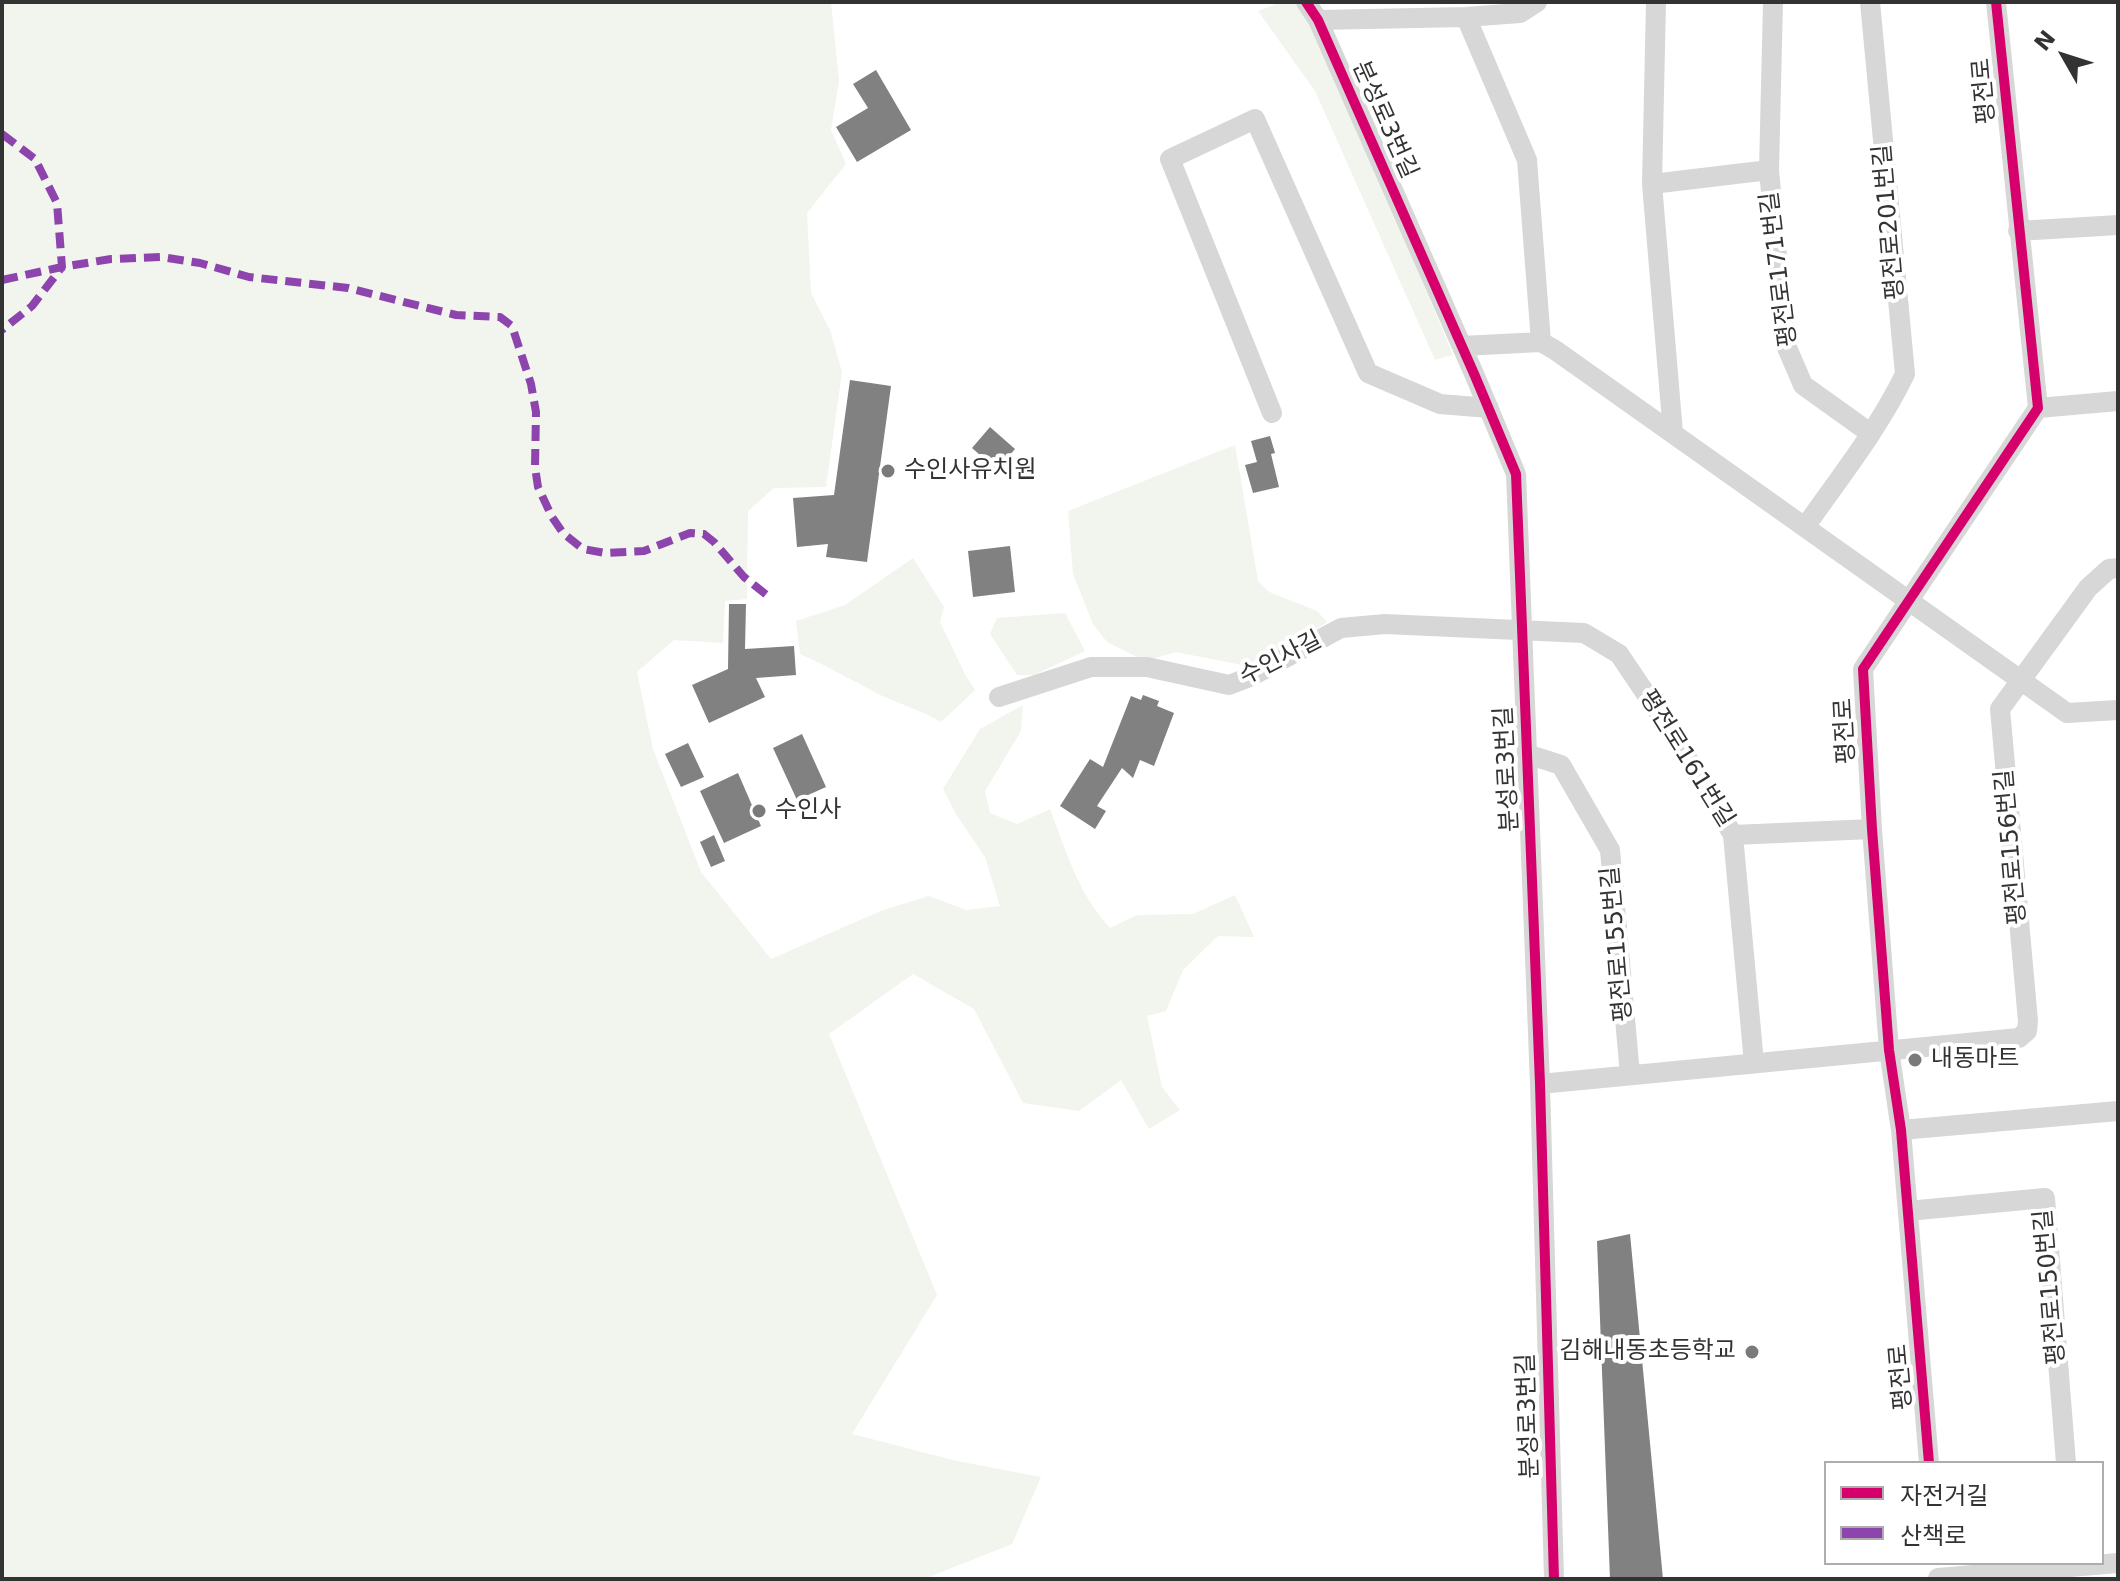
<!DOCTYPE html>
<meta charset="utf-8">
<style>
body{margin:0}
#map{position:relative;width:2120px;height:1581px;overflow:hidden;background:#fff;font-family:"DejaVu Sans","Noto Sans KR",sans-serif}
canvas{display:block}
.frame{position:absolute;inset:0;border:4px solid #333;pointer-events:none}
.legend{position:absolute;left:1824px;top:1461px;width:280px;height:104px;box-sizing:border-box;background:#fff;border:2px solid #adadad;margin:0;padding:10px 14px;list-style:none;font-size:24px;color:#333}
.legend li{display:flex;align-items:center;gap:16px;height:40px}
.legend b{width:40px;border:2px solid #adadad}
.north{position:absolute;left:2024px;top:16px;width:80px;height:80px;-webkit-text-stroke:6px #fff;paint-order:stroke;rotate:309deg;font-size:22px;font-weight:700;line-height:32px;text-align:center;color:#333}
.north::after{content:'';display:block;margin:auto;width:28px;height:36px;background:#333;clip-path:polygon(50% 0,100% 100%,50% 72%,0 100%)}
</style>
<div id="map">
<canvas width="2120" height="1581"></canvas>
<div class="frame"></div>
<ul class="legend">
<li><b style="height:10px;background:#d6006c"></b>자전거길</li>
<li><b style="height:10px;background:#8e44ad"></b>산책로</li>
</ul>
<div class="north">N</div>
</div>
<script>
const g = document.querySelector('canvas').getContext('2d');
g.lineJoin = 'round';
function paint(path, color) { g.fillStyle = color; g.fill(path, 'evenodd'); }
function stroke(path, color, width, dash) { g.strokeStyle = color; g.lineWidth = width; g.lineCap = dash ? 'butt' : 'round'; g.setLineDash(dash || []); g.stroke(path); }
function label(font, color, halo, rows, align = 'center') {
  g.font = font + ' "DejaVu Sans","Noto Sans KR",sans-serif'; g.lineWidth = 8; g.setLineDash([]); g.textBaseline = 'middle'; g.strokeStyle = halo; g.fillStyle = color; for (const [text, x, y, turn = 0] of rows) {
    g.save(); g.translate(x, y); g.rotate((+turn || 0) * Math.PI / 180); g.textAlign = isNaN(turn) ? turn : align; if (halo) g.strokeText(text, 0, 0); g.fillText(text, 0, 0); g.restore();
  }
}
const green = new Path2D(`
 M2,2H831L839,81L831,130L846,164L807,213L811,293L830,330L842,372L826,487L774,488L748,511L747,599L725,601L723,643L674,640L637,672L653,749L701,872L771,959L883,910L929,896L966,910L1000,906L985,857L957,816L943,789L980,729L1023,705L1021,731L985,791L990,813L1017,824L1050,809C1066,851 1079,895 1110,928L1137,915L1193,914L1235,895L1254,937L1218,936L1183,970L1166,1011L1147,1016L1162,1087L1180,1110L1149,1129L1121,1080L1079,1111L1023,1103L974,1009L913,974L829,1034L937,1295L852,1434L957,1461L1041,1477L1012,1544L924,1579H2Z
 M1282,2H1298L1312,18L1453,355L1435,360L1315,91L1258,11Z
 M1235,445L1258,581L1269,592L1317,611L1327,622L1257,668L1176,652L1145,661L1107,642L1093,624L1073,574L1068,511Z
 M913,558L944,607L940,622L966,676L975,690L941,722C921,710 899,704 878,694C852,680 827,666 800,654L796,621L845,605Z
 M1065,613L1085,651L1034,675H1017L990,634L997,618Z`);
const building = new Path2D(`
 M876,70L911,130L857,162L836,127L868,108L853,84Z
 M850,380L891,386L867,562L826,557L828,544L797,547L793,498L834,495Z
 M990,427L1015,449L997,470L972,448Z
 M1270,436L1275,453L1271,454L1279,487L1253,493L1245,465L1257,462L1251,441Z
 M1010,546L1015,592L973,597L968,551Z
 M729,604H746L745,649L794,646L796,675L756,678L765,697L709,723L692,685L728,669Z
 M1143,695L1159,701L1157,706L1174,713L1154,766L1140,760L1133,778L1122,768L1097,806L1106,811L1095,829L1060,806L1090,759L1103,767L1131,696L1141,700Z
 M802,734L826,787L797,800L773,748Z
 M688,743L704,777L681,787L665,754Z
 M738,773L761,826L724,843L700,791Z
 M714,835L725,861L711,867L700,842Z
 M1630,1234L1663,1579H1610L1597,1241Z`);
const minor = new Path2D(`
 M1306,2L1318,20L1475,376L1516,474L1540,1084L1554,1579
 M1656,2L1652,184L1673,433
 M1773,2L1769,170L1785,343L1803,385L1870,433
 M1466,17L1527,160L1541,342
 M1318,20L1466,17L1520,13L1537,2
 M1652,184L1769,170
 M2018,231L2118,225
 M1462,346L1541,342L1555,350L2067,713L2118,710
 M2038,408L2118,401
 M1272,413L1170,159L1255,119L1368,373L1440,404L1489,408
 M1805,527C1840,477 1879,428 1905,374L1870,2
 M999,697L1091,667H1147L1229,685L1250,677L1341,628L1385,624L1584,633L1619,654L1671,731L1733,835L1754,1063
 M1527,754L1561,765L1610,850L1630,1075
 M1733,835L1872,829
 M1540,1084L2019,1038L2027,1031L2028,1021L2000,709L2088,588L2109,569L2118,568
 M1901,1130L2118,1111
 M1908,1211L2045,1198L2066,1463
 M1929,1463L1901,1130L1889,1050L1872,829L1863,669L2038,408L1996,2
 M1938,1578L2118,1563`);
const quiet = new Path2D(`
 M2,134L35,159L57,203L62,267L32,306L2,330
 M2,280L62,267L111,259L161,257L200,263L249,277L348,288L456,315L500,317L512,326L531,384L536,412L535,467L538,487L552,517L563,533L583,549L605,553L644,551L690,533L704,534L714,542L744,577L768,596`);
const cycleway = new Path2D(`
 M1306,2L1318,20L1475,376L1516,474L1540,1084L1554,1579
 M1929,1463L1901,1130L1889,1050L1872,829L1863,669L2038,408L1996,2`);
const markers = [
 [888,471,8,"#7a7a7a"],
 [759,811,8,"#7a7a7a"],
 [1915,1060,8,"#7a7a7a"],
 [1752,1352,8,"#7a7a7a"]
];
const streetNames = [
 ["평전로",1985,91,-95],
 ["분성로3번길",1384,120,66],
 ["평전로201번길",1890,222,-95],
 ["평전로171번길",1780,269,-97],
 ["수인사길",1281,659,-27],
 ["평전로",1846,731,-93],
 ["평전로161번길",1686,759,58],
 ["분성로3번길",1508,769,-93],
 ["평전로156번길",2012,847,-95],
 ["평전로155번길",1618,944,-95],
 ["평전로150번길",2051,1287,-95],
 ["평전로",1902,1377,-95],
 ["분성로3번길",1529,1416,-92]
];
const poiNames = [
 ["수인사유치원",904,471],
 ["수인사",775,811],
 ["내동마트",1931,1060],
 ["김해내동초등학교",1736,1352,"right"]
];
paint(green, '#f1f5ed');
paint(building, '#818181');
stroke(minor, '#d7d7d7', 20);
stroke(quiet, '#8e44ad', 8, [16, 8]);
stroke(cycleway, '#d6006c', 10);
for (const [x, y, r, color] of markers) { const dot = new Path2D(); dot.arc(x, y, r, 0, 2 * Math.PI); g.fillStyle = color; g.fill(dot); stroke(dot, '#fff', 3); }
label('24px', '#333', '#fff', streetNames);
label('24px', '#333', '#fff', poiNames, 'left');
</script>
